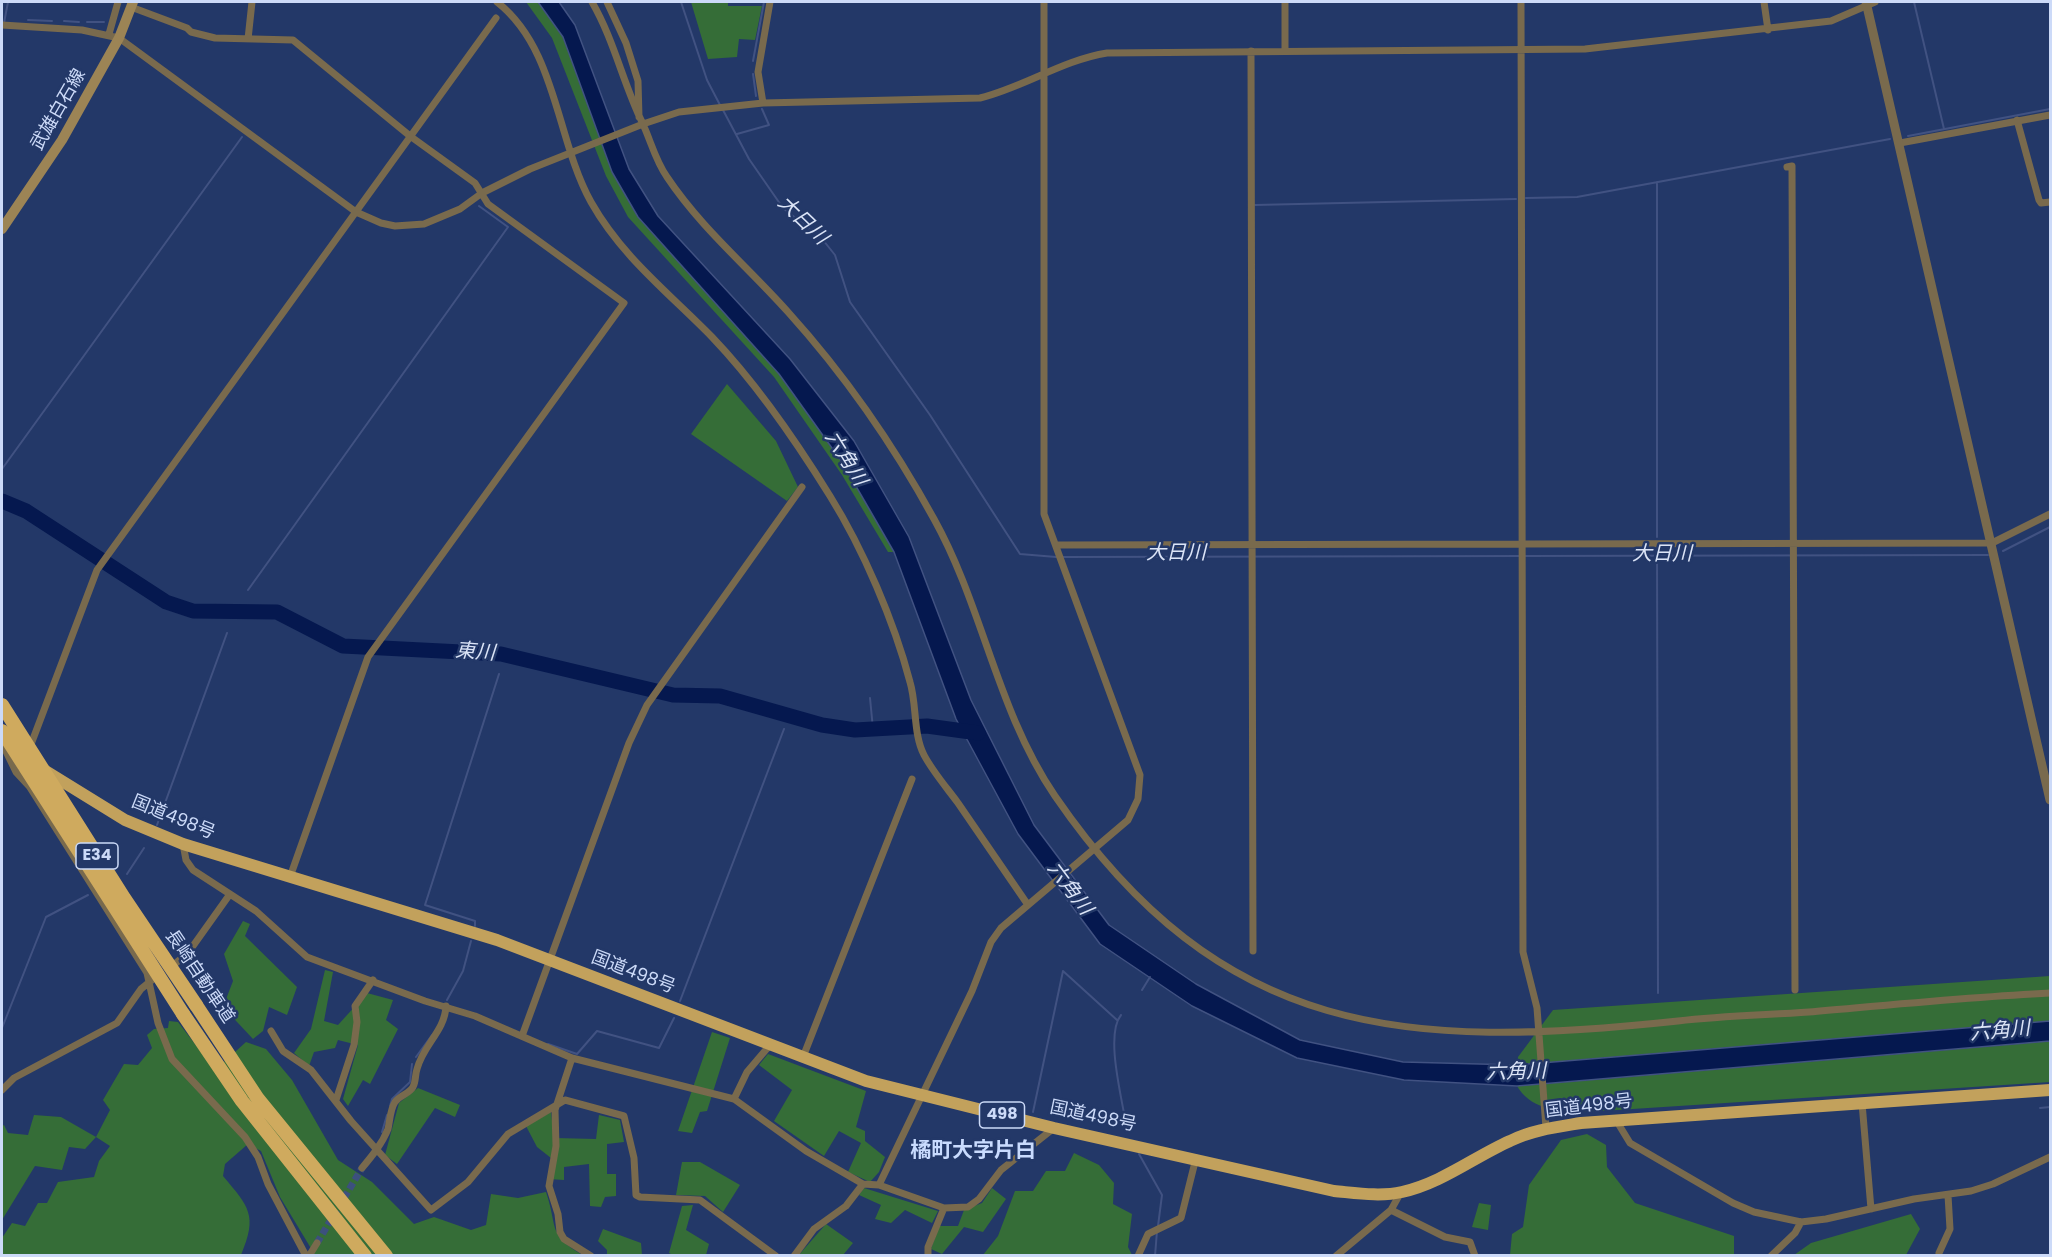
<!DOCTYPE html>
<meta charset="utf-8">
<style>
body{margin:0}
#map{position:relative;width:2052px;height:1257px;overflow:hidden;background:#233868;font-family:Poppins,sans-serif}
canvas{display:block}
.frame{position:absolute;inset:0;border:3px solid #ccdaf8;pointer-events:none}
</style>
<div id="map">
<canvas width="2052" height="1257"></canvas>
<div class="frame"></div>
</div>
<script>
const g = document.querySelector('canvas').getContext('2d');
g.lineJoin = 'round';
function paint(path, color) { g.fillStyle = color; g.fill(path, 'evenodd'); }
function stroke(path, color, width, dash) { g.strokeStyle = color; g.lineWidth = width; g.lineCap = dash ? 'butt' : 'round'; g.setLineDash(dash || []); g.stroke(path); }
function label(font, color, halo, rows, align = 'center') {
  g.font = font + ' Poppins,"Noto Sans JP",sans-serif'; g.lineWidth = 5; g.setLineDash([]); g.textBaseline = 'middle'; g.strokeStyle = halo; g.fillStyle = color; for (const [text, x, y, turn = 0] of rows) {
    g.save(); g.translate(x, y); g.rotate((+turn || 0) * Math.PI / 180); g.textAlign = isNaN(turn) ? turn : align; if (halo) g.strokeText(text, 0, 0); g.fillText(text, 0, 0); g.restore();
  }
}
const green = new Path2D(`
 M526,2H538L563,37L612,172L638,217L779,374L842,462L894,552H888L842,475L774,377L628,217L606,176L552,38Z
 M691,2H728V6H762L755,40L739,39L737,57L708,59Z
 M727,384L776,441L798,487L787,501L691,434Z
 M243,921L250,924L245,936L297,987L287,1015L269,1007L263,1031L253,1039L223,1007L233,981L224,954Z
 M325,970L333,972L324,1021L338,1025L367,993L393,1000L386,1020L398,1029L370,1084L363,1080L348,1106L343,1099L358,1045L338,1040L335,1048L314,1052L309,1066L294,1053L311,1029Z
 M2050,976V1021L1517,1065L1518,1057L1553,1010Z
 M169,1021L178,1022L215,1070L246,1042L266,1049L292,1080L338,1160L372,1182L414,1224L434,1217L471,1230L486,1225L491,1194L518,1198L546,1192C558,1227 547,1235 583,1255H315L280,1197L261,1151L248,1144L225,1164L223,1176C249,1207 258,1215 241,1255H2V1238L12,1223L25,1226L38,1203H47L58,1182L94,1177L99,1161L110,1146L96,1137L85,1149L69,1147L62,1170L35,1166L2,1220V1126L4,1125L8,1133L28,1135L34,1115L61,1117L96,1137L110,1110L103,1100L124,1064L138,1065L152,1048L147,1035L154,1029L168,1028Z
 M712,1032L730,1038L707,1111L700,1112L692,1133L678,1131Z
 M2050,1041V1082L1617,1110C1585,1111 1536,1119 1517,1086Z
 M768,1054L866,1091L856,1127L865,1131V1141L885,1157L879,1172L870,1182L848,1172L861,1143L839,1131L824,1156L774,1121L792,1090L759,1065Z
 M418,1088L460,1105L455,1117L435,1108L397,1164L385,1155L399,1103Z
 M551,1112L554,1138L596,1139L599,1115L620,1120L624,1142L607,1144V1174H616V1196L605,1197L601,1207L590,1206L589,1164L564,1167V1180L548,1179L551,1158L537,1147L526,1126Z
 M1587,1134L1606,1145L1607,1167L1635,1203L1734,1236V1255H1510L1512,1234L1523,1227L1529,1185L1561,1140Z
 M1074,1153L1099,1165L1114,1183L1113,1204L1132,1214L1128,1247L1132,1255H983L998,1236L1015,1191H1033L1046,1171H1065Z
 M682,1162H700L740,1185L723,1212L705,1196L676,1195Z
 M864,1188L938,1211L932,1223L905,1210L891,1223L875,1219L881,1205L859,1195Z
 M992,1188L1006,1199L983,1232L964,1227L942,1254L931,1249L939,1226H958L964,1210L982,1203Z
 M1479,1203L1491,1205L1488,1230L1472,1227Z
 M693,1205L686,1230L709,1244L706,1255H673L669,1253L682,1206Z
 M1911,1214L1920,1229L1906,1255H1794L1811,1243Z
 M826,1224L853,1243L843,1255L798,1256Z
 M603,1229L641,1243L642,1255H607V1250L598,1241Z`);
const water = new Path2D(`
 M538,2H559L575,25L629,169L658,216L790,359L854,441L909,537L971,700L1034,825L1109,925L1196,984L1300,1040L1403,1062L1517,1065L2050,1021V1041L1517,1086L1404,1080L1297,1058L1192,1006L1100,944L1018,834L956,719L894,552L842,462L779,374L638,217L612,172L563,37Z`);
const stream = new Path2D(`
 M681,2L707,80L720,105
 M1914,2L1944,129
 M28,20L52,21
 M64,21L79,22
 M87,22H104
 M4,23L8,2
 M753,61L764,2
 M753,74L756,96
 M723,110L749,159L783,208L823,240L835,255L850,302L930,415L1020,554L1056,557
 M737,134L769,125L762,109
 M1908,136L2050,109
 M1657,182V537
 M1526,198L1577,197L1890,139
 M1255,205L1516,199
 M2,469L242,137
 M1657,547L1658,993
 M2003,551L2050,527
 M1062,557L1988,555
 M248,590L508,227L479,206
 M870,698L873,729
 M157,825L227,633
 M127,874L144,848
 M475,926V921L425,905L499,674
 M1142,990L1150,977
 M447,1000L463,971L471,941
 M680,1001L784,729
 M1121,1015C1104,1036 1124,1105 1127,1131
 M2,1028L46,917L88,895
 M548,1044L577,1054L597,1031L659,1048L674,1018
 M416,1057L432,1035
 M390,1106L392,1099L410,1082L412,1064
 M2040,1108L2050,1107
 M1033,1112L1063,971L1117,1020
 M382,1132L387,1115
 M1139,1154L1162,1195L1158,1226
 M1155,1256L1157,1231`);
const river = new Path2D(`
 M2,501L26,511L166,602L193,611L277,612L343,646L501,654L673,695L720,696L822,725L855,730L927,726L978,733`);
const minorTunnel = new Path2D(`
 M317,1243L362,1168`);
const minor = new Path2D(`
 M497,2C557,49 556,139 591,202C622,257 669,293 712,337C757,384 796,441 830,496C863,549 894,621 910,682C917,705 913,734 924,755C933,772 947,788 958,803C981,837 1005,871 1028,905
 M592,2C614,40 623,83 642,122C651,141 655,160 667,177C701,228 748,267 788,312C844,374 894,446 934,519C983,607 997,711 1055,796C1222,1039 1406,1050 1678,1021C1721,1016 1765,1015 1809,1012C1889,1005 1970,997 2050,993
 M607,2L626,43L638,81L639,117
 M1285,2V50
 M1521,2L1523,952L1537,1008L1546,1128
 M1764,2L1768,30
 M131,7L187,28L191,32L215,38L293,40L410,136L475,183L488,204L624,303L368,657L290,877
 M2,25L82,30L119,38L356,212L381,223L395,226L424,224L460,209L482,193L530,169L643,124L679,112L763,103L980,98C1024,87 1063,60 1107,53L1585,49L1831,21L1875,2
 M109,34L118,2
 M248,39L252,2
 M1251,51L1253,951
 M763,103L758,72L770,2
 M2017,120L2039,200L2041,203L2050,202
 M1900,143L2050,115
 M1787,167L1792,166L1795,990
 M1057,545L1992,543L2050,514
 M2,743L16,772L29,786L147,973L158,1023L172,1059L245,1137L258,1157L268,1184L306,1256
 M30,747L97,570L496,18
 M183,844L186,860L193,870L256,911L307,957L425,1001L475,1016L572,1058L734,1099L806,1151L863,1184L879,1185L944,1208L968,1207L979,1199L1001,1170L1054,1128
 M171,967L188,953L230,894
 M271,1031L283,1051L311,1070L351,1121L431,1210L468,1182L508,1134L565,1100L624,1116L634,1158L636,1195L640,1197L700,1200L776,1256
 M522,1036L629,743L647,705L802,487
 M803,1057L912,779
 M572,1058L555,1110L556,1146L549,1186L558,1214L560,1232L564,1239L591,1256
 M2,1090L14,1078L117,1023L141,989L152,980
 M734,1099L747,1072L770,1045
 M336,1100L354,1045L357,1022L355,1006L373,980
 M1862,1103L1871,1209
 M1616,1120L1630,1143L1733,1203L1754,1212L1801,1222L1826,1219L1914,1199L1971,1191L1993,1184L2050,1157
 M362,1168C372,1156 382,1144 388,1129C390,1120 390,1110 395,1102C400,1095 409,1094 413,1087C416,1081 415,1075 417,1069C423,1045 445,1031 446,1006
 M879,1185L972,991L991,942L1001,928L1128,820L1138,799L1140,775L1044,514V2
 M1391,1210L1445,1237L1470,1242L1475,1256
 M1939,1253L1950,1229L1948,1195
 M309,1256L317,1243
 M794,1256L814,1229L846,1206L863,1184
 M928,1256V1247L944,1208
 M1138,1256L1148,1234L1181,1218L1196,1158
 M1336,1256L1391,1210L1401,1192
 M1771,1256L1795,1233L1801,1222`);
const tertiary = new Path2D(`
 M1866,2L2050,800`);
const secondary = new Path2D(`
 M2,229L62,140L119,38L133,2`);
const trunk = new Path2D(`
 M44,770L125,820L183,844L497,940L866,1081L1054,1128L1334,1191C1356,1193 1380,1197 1402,1192C1442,1183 1474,1157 1510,1141C1532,1130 1557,1127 1581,1123L2050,1090`);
const motorway = new Path2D(`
 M196,1005L258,1099L386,1256
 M183,1014L242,1101L365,1256`);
const motorwayBridge = new Path2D(`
 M2,705L124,898L196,1005
 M2,731L183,1014`);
const shields = [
 [97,856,42],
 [1002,1115,45]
];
const shieldNames = [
 ["E34",97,856],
 ["498",1002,1115]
];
const streetNames = [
 ["武雄白石線",59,110,-60],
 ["国道498号",173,818,22],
 ["国道498号",633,973,21],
 ["長崎自動車道",199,977,56],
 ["国道498号",1589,1107,-7],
 ["国道498号",1093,1117,12]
];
const waterNames = [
 ["大日川",802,221,44],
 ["六角川",845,459,58],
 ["大日川",1176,554],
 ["大日川",1662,555],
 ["東川",475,653,4],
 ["六角川",1069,889,53],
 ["六角川",2000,1032,-5],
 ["六角川",1516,1073,-2]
];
const quarterNames = [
 ["橘町大字片白",973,1152]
];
paint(green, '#356d37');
paint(water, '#05184f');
stroke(water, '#415282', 1.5);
stroke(stream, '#415282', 2);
stroke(river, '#05184f', 15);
stroke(minorTunnel, '#3c507e', 7, [7, 3.5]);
stroke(minor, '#796a4d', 7);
stroke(tertiary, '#796a4d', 9);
stroke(secondary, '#9c8455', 10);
stroke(trunk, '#c2a15c', 12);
stroke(motorway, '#cfaa5e', 14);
stroke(motorwayBridge, '#cfaa5e', 14);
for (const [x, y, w] of shields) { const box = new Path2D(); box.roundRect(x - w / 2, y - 13, w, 26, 4.5); g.fillStyle = '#233868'; g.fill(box); stroke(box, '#ccdaf8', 1.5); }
label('bold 16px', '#ccdaf8', null, shieldNames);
label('18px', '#ccdaf8', '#233868', streetNames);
label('italic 20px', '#dbe4f7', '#233868', waterNames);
label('bold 21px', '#c9dbfe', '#233868', quarterNames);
</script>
